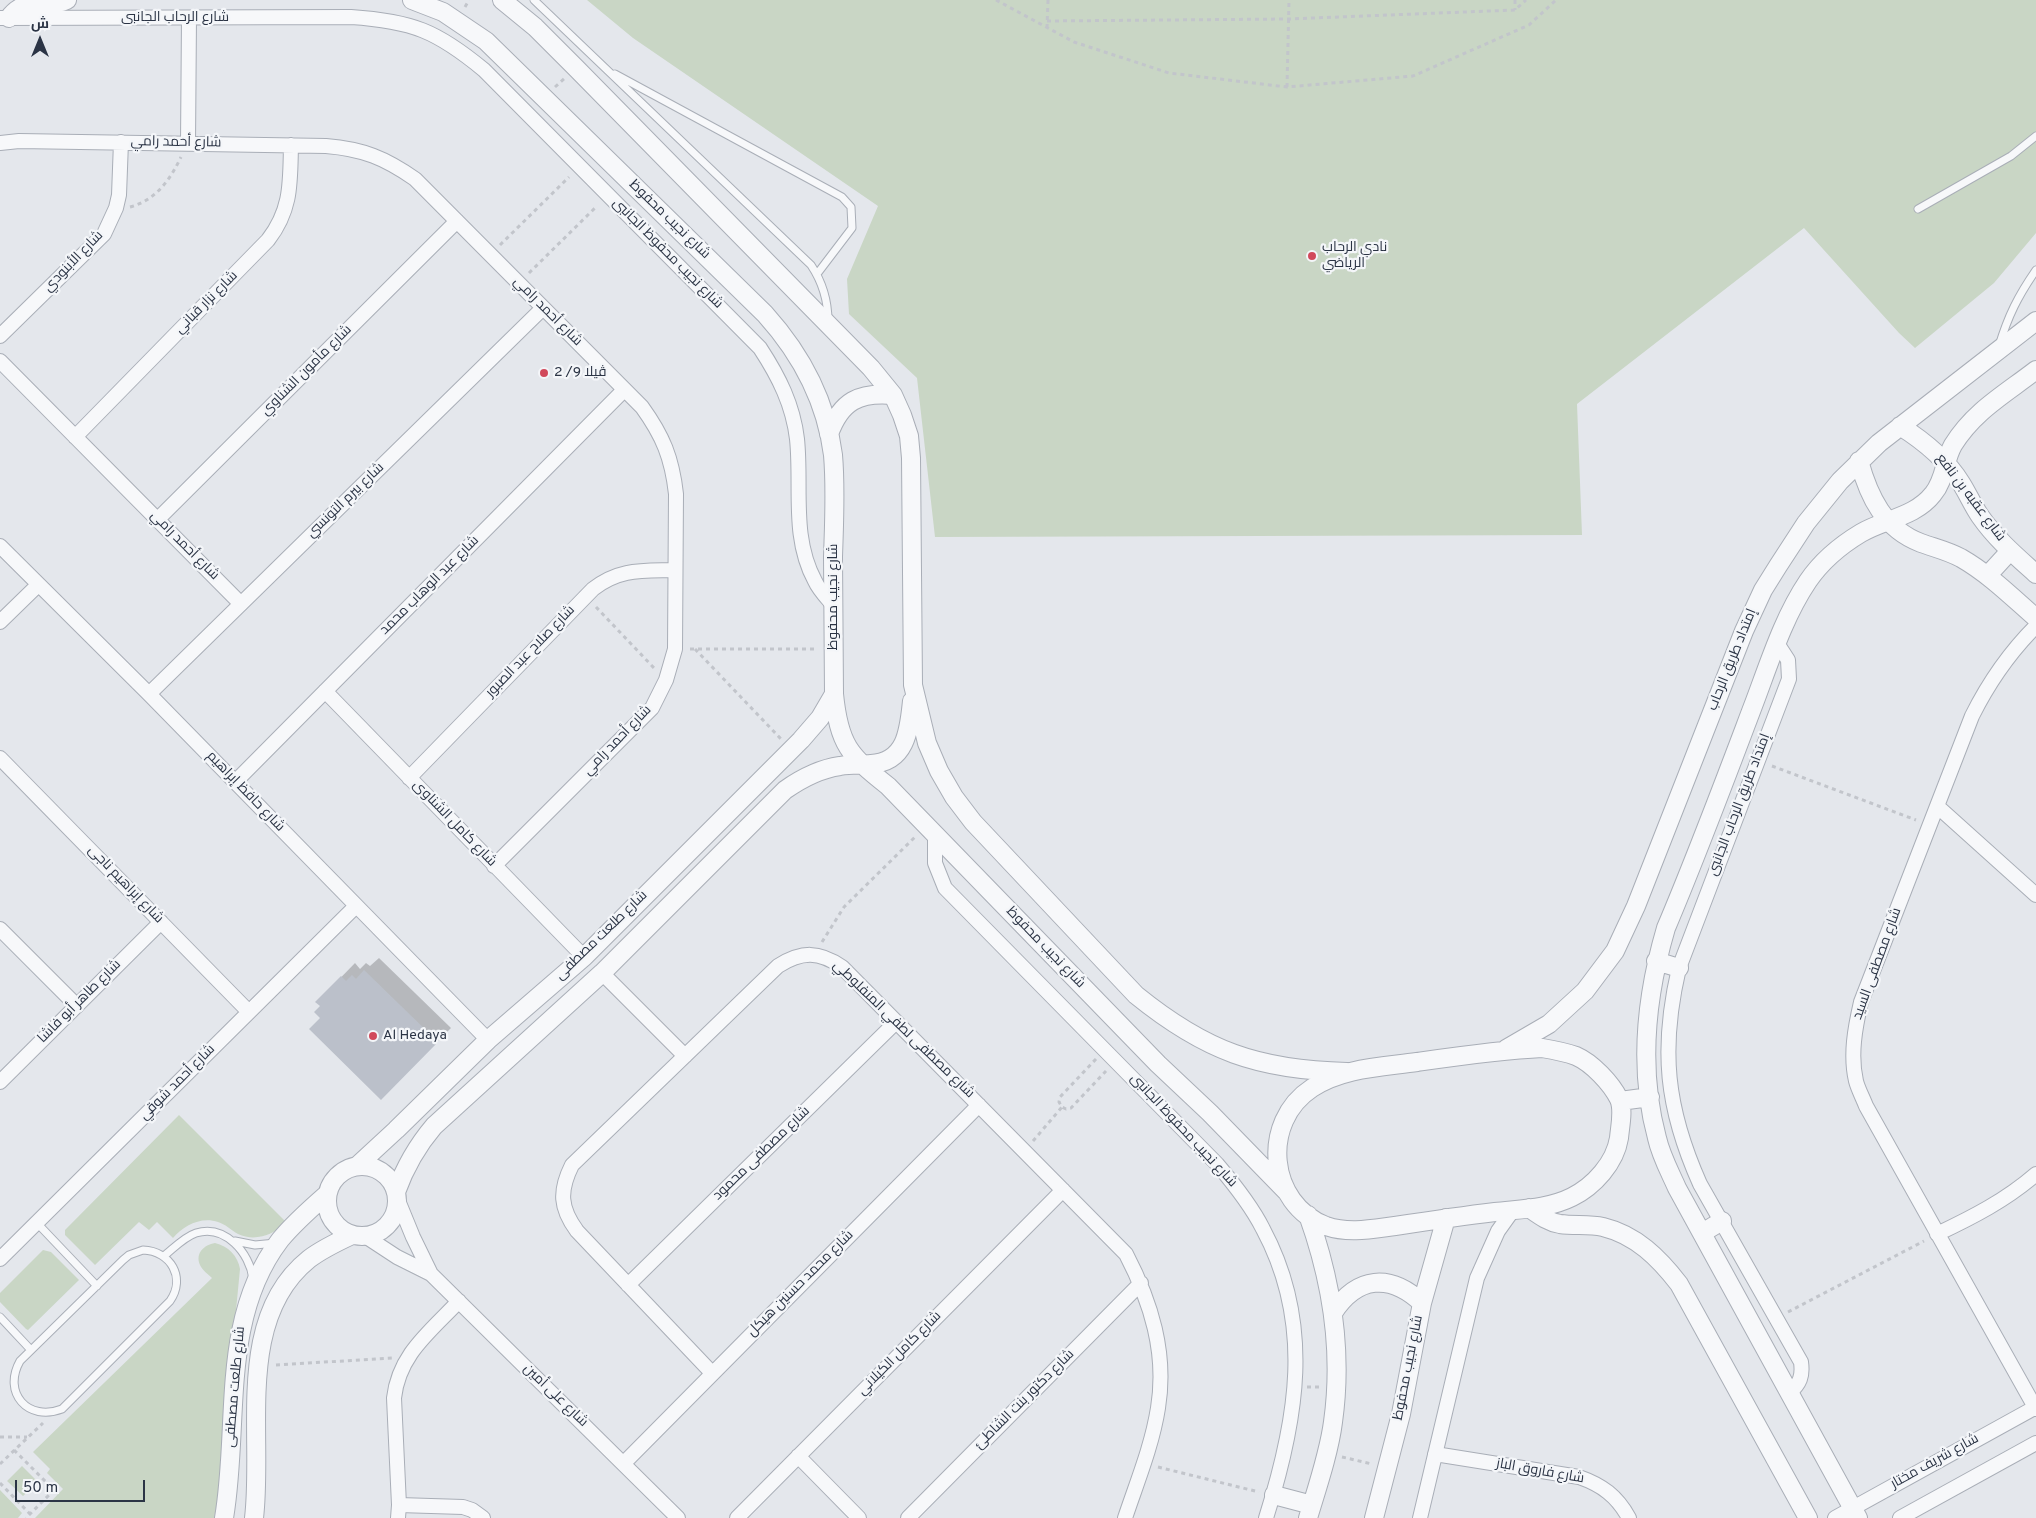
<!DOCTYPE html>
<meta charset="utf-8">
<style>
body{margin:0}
#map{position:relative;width:2036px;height:1518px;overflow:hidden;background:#e4e7ec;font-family:Overpass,Cairo,sans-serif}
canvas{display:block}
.north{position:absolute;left:15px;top:15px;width:50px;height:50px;-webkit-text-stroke:4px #f4f6f9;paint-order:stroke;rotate:0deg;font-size:14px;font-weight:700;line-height:20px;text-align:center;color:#2b3445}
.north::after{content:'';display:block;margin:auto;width:18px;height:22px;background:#2b3445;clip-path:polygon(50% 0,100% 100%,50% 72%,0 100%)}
.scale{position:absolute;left:15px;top:1480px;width:130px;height:22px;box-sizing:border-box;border:2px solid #2b3445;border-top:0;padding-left:6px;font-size:15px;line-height:18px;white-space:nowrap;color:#2b3445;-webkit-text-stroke:4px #f4f6f9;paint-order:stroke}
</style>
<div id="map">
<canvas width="2036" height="1518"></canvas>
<div class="north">ش</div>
<div class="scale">50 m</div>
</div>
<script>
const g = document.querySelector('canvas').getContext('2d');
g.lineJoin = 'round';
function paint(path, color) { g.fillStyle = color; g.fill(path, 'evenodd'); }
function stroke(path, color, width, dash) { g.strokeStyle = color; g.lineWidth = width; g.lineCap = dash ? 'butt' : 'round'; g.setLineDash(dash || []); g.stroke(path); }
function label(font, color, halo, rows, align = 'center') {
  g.font = font + ' Overpass,Cairo,sans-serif'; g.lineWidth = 4.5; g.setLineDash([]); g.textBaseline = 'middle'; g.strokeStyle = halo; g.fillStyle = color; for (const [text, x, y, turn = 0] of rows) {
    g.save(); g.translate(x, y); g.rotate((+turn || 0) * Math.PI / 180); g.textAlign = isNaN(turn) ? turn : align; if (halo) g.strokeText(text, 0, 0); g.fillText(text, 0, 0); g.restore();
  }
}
const green = new Path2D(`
 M587,0H2036V233L1994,283L1915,348L1899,333L1804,228L1577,404L1582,535L935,537L917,378L849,314L847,279L878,206L633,38Z
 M179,1115L286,1222C274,1235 255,1242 238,1234C231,1230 225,1224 218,1222C201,1216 183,1226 173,1238L157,1222L149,1230L139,1222L95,1265L65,1235V1230Z
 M215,1243C228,1246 238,1256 240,1269L218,1497L214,1518H35L63,1489L47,1473L50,1469L33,1452L212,1278C208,1274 202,1270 200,1265C195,1253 204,1245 215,1243Z
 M43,1250L51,1252L79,1280L28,1330L26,1329L0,1302V1293Z
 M22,1466L38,1482L23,1496L7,1481Z
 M0,1490L22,1513L18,1518H0Z`);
const shadow = new Path2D(`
 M379,958L451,1028L381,1098L321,1018L322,1006L317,1002L355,963L360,969L366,963L370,966Z`);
const building = new Path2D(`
 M364,970L438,1042L381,1100L309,1029L320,1018L314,1012L320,1006L315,1002L341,976L346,981L352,975L356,979Z`);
const path = new Path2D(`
 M996,0L1074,42L1169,73L1287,87L1413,76L1529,25L1556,0
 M1515,0V10
 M465,7L469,0
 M1047,21L1288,19L1515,10L1526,0
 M1047,28L1048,0
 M555,87L565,78
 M1287,87L1289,0
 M130,207C156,200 170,180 181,157
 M500,245L569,177
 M529,273L597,206
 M596,607L654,668
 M690,649H818
 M695,649L781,739
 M1772,766L1916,820
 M822,942L844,907L915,837
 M1096,1059L1060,1097L1059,1102L1062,1107L1066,1109L1071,1108L1106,1071
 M1033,1141L1062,1107
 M1788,1312L1924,1241
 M276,1365L392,1358
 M1307,1387H1321
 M0,1437H27
 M14,1450L54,1490L26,1518
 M1342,1457L1372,1464
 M0,1464L43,1423
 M1158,1467L1259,1492
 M0,1483L30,1514`);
const service = new Path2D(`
 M534,0L811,265C823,283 828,300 828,321
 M615,74L842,197L851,207L852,228L817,274
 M1918,209L2011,156L2036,136
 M1999,346C2008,316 2018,296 2036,270
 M37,1223L97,1286
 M235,1241L255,1245L276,1243
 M143,1250C171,1251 186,1278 170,1301L62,1409C28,1422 2,1393 20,1361L123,1260L129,1255Z
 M164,1256C174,1248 184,1237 196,1233C225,1224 250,1253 253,1279
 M0,1317L31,1350`);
const minor = new Path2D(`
 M0,18L351,17C412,21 437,31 484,70L760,348C779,377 793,405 797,439C802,487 791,537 815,581C819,590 827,598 833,605
 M0,143L19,141L326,146C363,149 385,158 415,179L642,407C663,436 672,458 676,494L675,649L666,680L652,708L494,866
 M188,143L189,18
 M0,336L104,234L116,208L119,195L121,142
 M0,361L241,604
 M75,437L268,240C292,209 290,182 291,145
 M157,520L457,221
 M0,546L149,694L488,1040
 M0,622L38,585
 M2036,626C2009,653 1989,682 1972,716L1861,1002C1855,1028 1850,1055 1856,1081C1858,1089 1863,1098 1866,1106L2036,1409
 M1777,643L1788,660L1789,679L1679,968C1660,1049 1666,1108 1700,1184L1801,1362C1803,1376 1800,1384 1789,1393
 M325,691L584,957
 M149,694L543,308
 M0,758L249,1012
 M409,778L593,589C620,568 643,571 675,570
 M235,782L624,390
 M1937,806L2036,895
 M935,836V863L945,888L1217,1164C1234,1184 1251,1205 1263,1229C1314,1324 1297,1420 1266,1518
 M0,929L77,1006
 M602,973L685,1056
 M0,1082L161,922
 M397,1198L413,1237L431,1274L678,1518
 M1937,1234C1973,1217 2006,1200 2036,1174
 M365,1236L397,1257L431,1274
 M0,1259L356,906
 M628,1285L896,1022
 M712,1373L577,1231C560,1208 559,1191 572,1165L778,966C802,951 819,951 842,967L1126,1254C1151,1302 1167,1353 1158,1408C1152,1446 1137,1482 1125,1518
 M1435,1454L1579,1477C1602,1485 1617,1496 1629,1518
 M798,1456L859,1518
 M624,1463L979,1105
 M399,1505L463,1507L472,1510L483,1518
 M398,1518L399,1505L394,1398C399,1354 430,1332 459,1301
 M737,1518L1063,1190
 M908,1518L1141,1283
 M1420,1518L1477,1278L1498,1231L1513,1210
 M1835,1518L2036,1407
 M1900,1518L2036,1443`);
const tertiary = new Path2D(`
 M412,0L443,12L486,41L765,314C801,354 826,400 833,455C836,489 834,524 833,557C833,603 834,649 834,694C839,745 849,755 888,786L1158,1064L1210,1113L1286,1191
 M502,0L535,27L576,68L871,368L893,395L902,415L909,436L911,458L913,685L927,743L939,771L954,797L973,822L1136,995C1205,1051 1258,1070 1347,1072
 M9,18C22,0 41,2 62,2L67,0
 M1900,426C1924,441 1946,459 1961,483C1968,494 1973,506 1980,516C1996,539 2016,556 2036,574
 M829,434C841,401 859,392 893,395
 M1859,461C1869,497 1884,529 1921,543C1935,548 1948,551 1961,558C1989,574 2012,597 2036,618
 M1988,575L2010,551
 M1656,961L1679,968
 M1542,1048C1554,1050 1565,1052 1576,1056C1592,1063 1611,1083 1619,1099C1624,1110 1620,1126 1619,1138C1615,1163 1594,1186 1572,1197C1548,1209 1520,1209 1495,1212C1462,1216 1428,1221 1395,1226C1372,1229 1349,1234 1326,1226C1268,1204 1260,1122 1312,1088C1342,1068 1382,1067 1417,1062C1459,1056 1500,1050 1542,1048Z
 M1506,1049L1549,1024L1585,991L1615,951L1636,906L1744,631L1763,590L1778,566L1806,523L1840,481L1879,443L2036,321
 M1620,1101L1650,1097
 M327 1201a35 35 0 1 1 70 0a35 35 0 1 1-70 0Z
 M357,1166L396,1130L488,1040L584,957L801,740L820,718L834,694
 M396,1192C405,1167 417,1146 434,1126L602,973L785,790C802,778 819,769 840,766C851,764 861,765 871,764C907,762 909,729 912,701
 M1529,1208C1539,1215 1548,1222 1560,1224C1574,1226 1589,1224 1603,1227C1636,1235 1659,1258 1679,1284L1808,1518
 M1308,1215C1332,1282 1343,1351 1333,1422C1329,1453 1317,1488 1308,1518
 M1702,1233L1722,1221
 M1333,1313C1357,1276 1390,1273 1422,1303
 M1274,1495L1312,1505
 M224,1518C240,1425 219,1320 280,1240C294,1223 310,1209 326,1195
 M254,1518C264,1435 234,1319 309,1259C322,1249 337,1242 352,1235
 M1374,1518L1401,1414L1422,1303L1446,1218
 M1858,1518L1677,1188C1670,1172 1661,1156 1657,1138C1638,1068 1646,996 1666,928C1697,855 1725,780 1753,706C1769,664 1783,618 1808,581C1821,562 1841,545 1861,533C1885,519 1915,517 1933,494C1945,480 1944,461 1953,445C1974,411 2005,394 2036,370`);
const markers = [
 [1312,256,5,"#d1495b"],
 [544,373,5,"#d1495b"],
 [373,1036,5,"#d1495b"]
];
const streetNames = [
 ["شارع الرحاب الجانبى",175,18],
 ["شارع أحمد رامي",176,143,1],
 ["شارع نجيب محفوظ",669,220,44],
 ["شارع نجيب محفوظ الجانبى",667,254,45],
 ["شارع الأبنودي",74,262,-46],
 ["شارع نزار قباني",207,303,-45],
 ["شارع أحمد رامي",547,312,45],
 ["شارع مأمون الشناوي",307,371,-45],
 ["شارع عقبه بن نافع",1970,498,53],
 ["شارع بيرم التونسي",346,501,-44],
 ["شارع أحمد رامي",184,546,45],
 ["شارع عبد الوهاب محمد",430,586,-45],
 ["شارع نجيب محفوظ",834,597,-90],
 ["شارع صلاح عبد الصبور",531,652,-46],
 ["إمتداد طريق الرحاب",1733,660,-68],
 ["شارع أحمد رامي",618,741,-46],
 ["شارع حافظ إبراهيم",245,792,46],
 ["إمتداد طريق الرحاب الجانبى",1740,805,-69],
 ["شارع كامل الشناوى",454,824,46],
 ["شارع إبراهيم ناجى",125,885,46],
 ["شارع طلعت مصطفى",602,936,-44],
 ["شارع نجيب محفوظ",1045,948,46],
 ["شارع مصطفى السيد",1878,964,-70],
 ["شارع طاهر أبو فاشا",80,1002,-45],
 ["شارع مصطفى لطفي المنفلوطي",903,1030,44],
 ["شارع أحمد شوقي",178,1083,-45],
 ["شارع نجيب محفوظ الجانبى",1183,1131,47],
 ["شارع مصطفى محمود",762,1154,-44],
 ["شارع محمد حسنين هيكل",801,1284,-45],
 ["شارع كامل الكيلاني",900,1354,-45],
 ["شارع نجيب محفوظ",1409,1368,-79],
 ["شارع طلعت مصطفى",236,1387,-85],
 ["شارع على أمين",555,1396,44],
 ["شارع دكتور بنت الشاطئ",1025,1400,-45],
 ["شارع شريف مختار",1935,1462,-29],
 ["شارع فاروق الباز",1540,1472,10]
];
const poiNames = [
 ["نادي الرحاب",1322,248],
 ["الرياضي",1322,264],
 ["ڤيلا 9/ 2",554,373],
 ["Al Hedaya",383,1036]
];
paint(green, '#c9d6c5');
paint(shadow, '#0003');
paint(building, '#bbc0ca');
stroke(service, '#a9aeb7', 9);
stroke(minor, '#a9aeb7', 16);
stroke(tertiary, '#a9aeb7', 20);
stroke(path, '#c2c5cb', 3, [4, 4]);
stroke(service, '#f7f8fa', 7);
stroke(minor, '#f7f8fa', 14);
stroke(tertiary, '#f7f8fa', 18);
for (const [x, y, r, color] of markers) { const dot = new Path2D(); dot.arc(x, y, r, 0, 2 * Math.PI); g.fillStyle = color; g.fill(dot); stroke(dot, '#f4f6f9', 2); }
label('14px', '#2b3445', '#f4f6f9', streetNames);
label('14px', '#2b3445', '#f4f6f9', poiNames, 'left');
</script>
